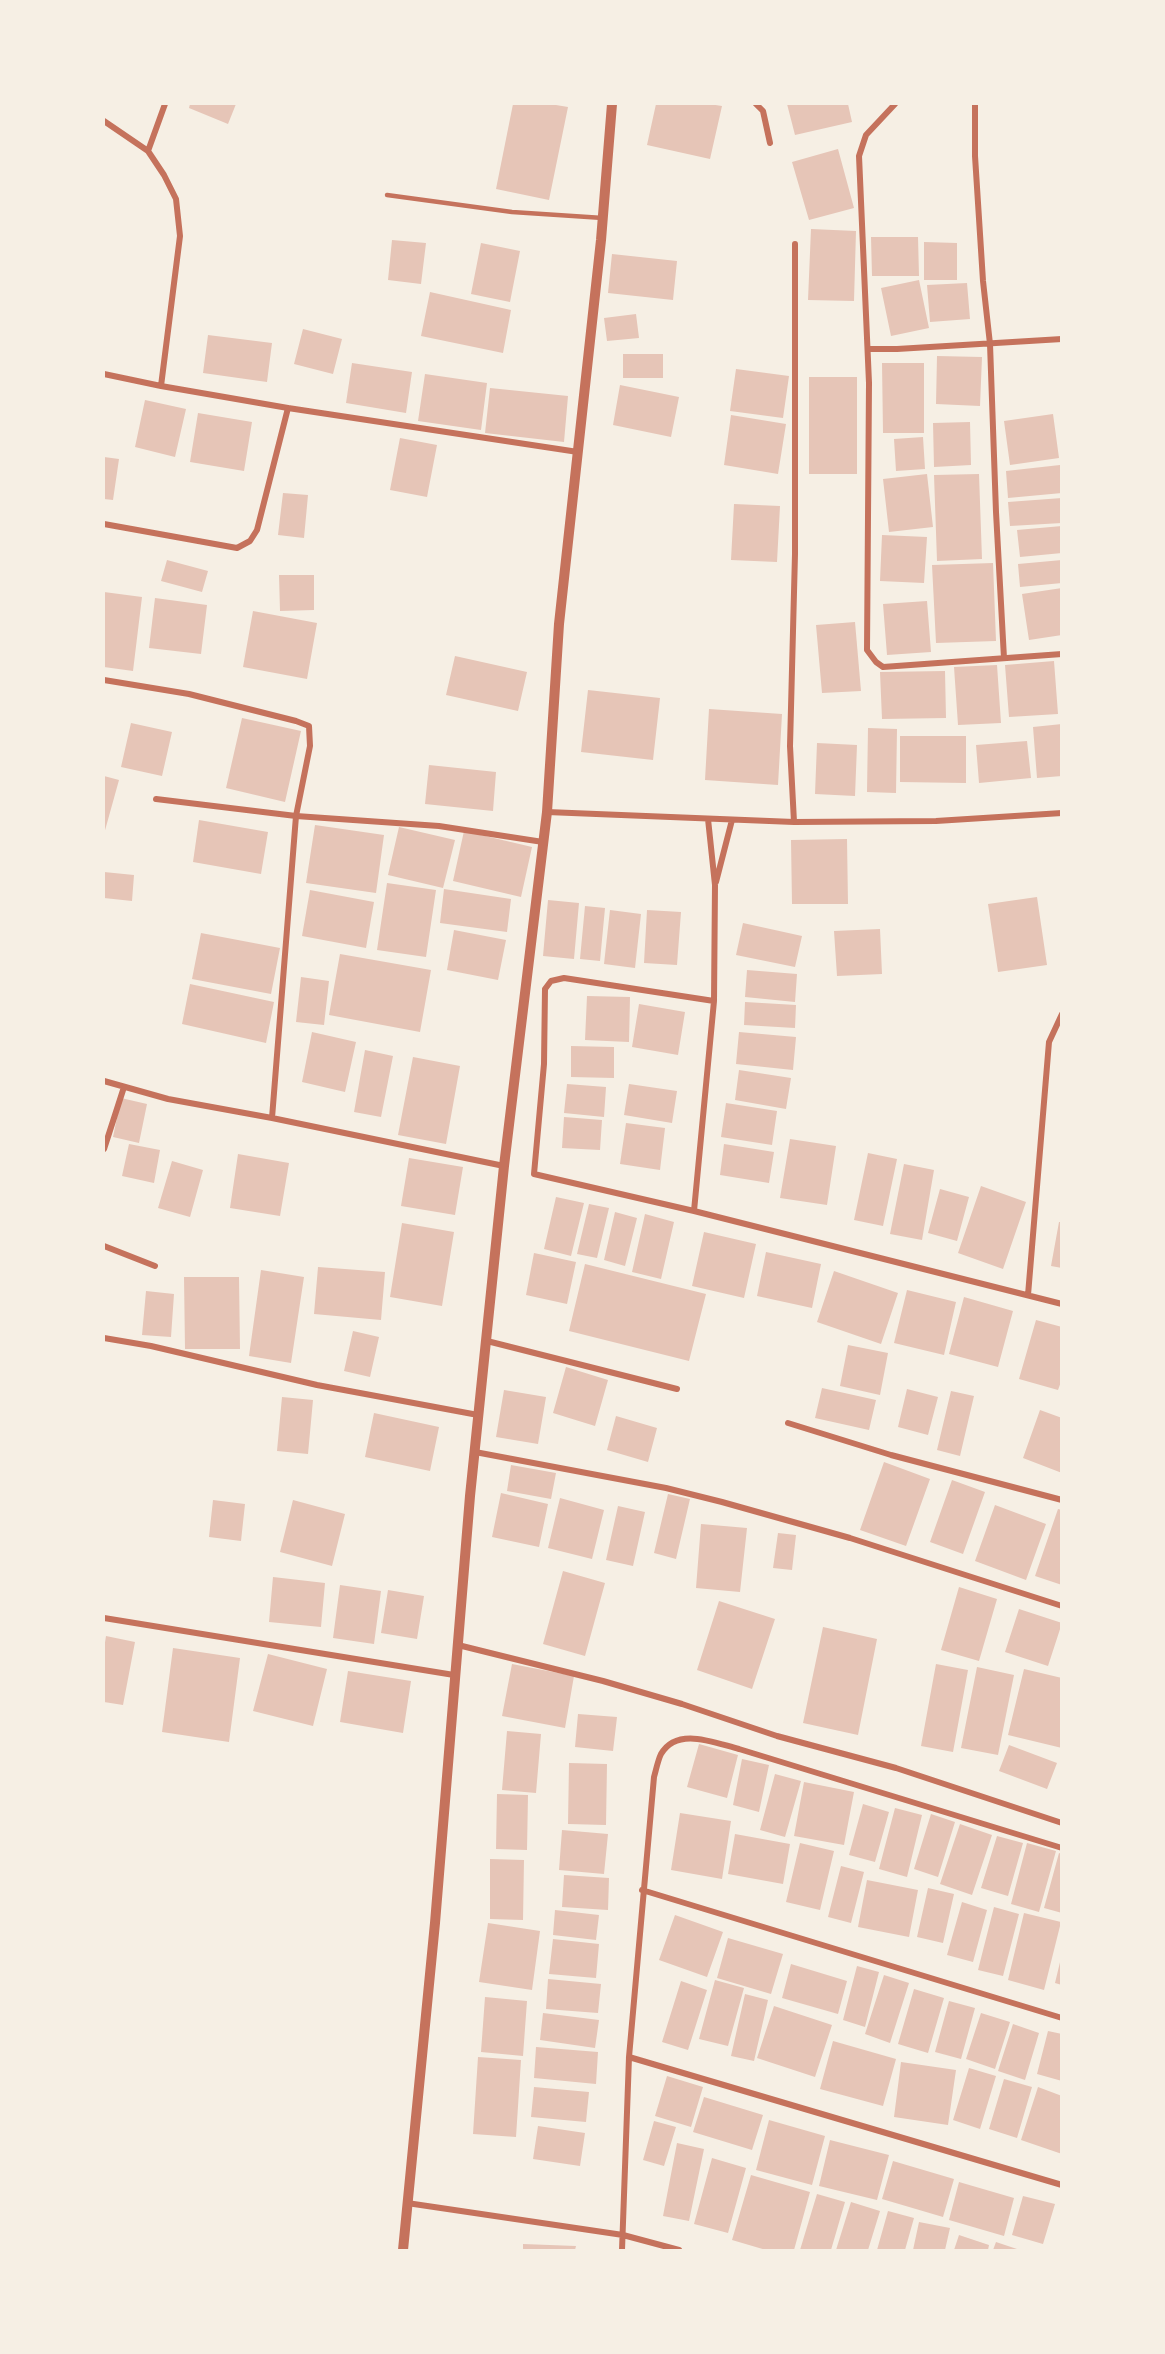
<!DOCTYPE html>
<style>
body{margin:0}
#map{position:relative;width:1165px;height:2354px;overflow:hidden;background:#f6efe4;font-family:Barlow,sans-serif}
canvas{display:block}
.frame{position:absolute;inset:0;border:105px solid #f6efe4;pointer-events:none}
</style>
<div id="map">
<canvas width="1165" height="2354"></canvas>
<div class="frame"></div>
</div>
<script>
const g = document.querySelector('canvas').getContext('2d');
g.lineJoin = 'round';
function paint(path, color) { g.fillStyle = color; g.fill(path, 'evenodd'); }
function stroke(path, color, width, dash) { g.strokeStyle = color; g.lineWidth = width; g.lineCap = dash ? 'butt' : 'round'; g.setLineDash(dash || []); g.stroke(path); }
const building = new Path2D(`
 M190,104H236L228,124L189,108Z
 M513,104H550L568,107L549,200L496,189Z
 M656,104H709L722,106L710,159L647,145Z
 M787,104H848L852,122L795,135Z
 M838,149L854,208L809,220L792,162Z
 M811,229L856,231L854,301L808,300Z
 M871,237H918L919,276H872Z
 M392,240L426,243L421,284L388,280Z
 M924,242L957,243V280H924Z
 M481,243L520,251L510,302L471,294Z
 M612,254L677,261L673,300L608,293Z
 M919,280L929,328L891,336L881,288Z
 M967,283L970,319L930,322L927,285Z
 M430,292L511,310L503,353L421,336Z
 M636,314L639,338L607,341L604,318Z
 M303,329L342,339L333,374L294,364Z
 M208,335L272,343L267,382L203,373Z
 M623,354H663V378H623Z
 M937,356L982,357L980,406L936,404Z
 M352,363L412,372L406,413L346,403Z
 M882,363H924V433H883Z
 M736,369L789,376L783,418L730,411Z
 M425,374L487,383L481,430L418,421Z
 M809,377H857V474H809Z
 M620,385L679,397L671,437L613,425Z
 M490,388L568,396L564,442L485,433Z
 M145,400L186,409L175,457L135,447Z
 M198,413L252,422L244,471L190,462Z
 M1053,414L1059,458L1010,465L1004,421Z
 M731,415L786,424L778,474L724,465Z
 M970,422L971,465L934,467L933,423Z
 M923,437L925,469L896,471L894,439Z
 M400,438L437,445L427,497L390,490Z
 M104,457L119,459L113,500L104,499Z
 M1060,465L1062,493L1008,498L1006,471Z
 M927,474L933,527L889,532L883,479Z
 M979,474L982,559L937,561L934,475Z
 M283,493L308,495L304,538L278,535Z
 M1062,498V523L1010,526L1008,502Z
 M734,504L780,506L777,562L731,560Z
 M1062,526V553L1020,557L1017,530Z
 M882,535L927,537L924,583L880,581Z
 M167,560L208,571L202,592L161,581Z
 M1062,560V583L1020,587L1018,564Z
 M993,563L996,641L936,643L932,565Z
 M279,575H314V610L280,611Z
 M1062,588V635L1029,640L1022,594Z
 M104,592L142,597L133,671L104,667Z
 M155,598L207,605L201,654L149,648Z
 M927,601L931,652L887,655L883,604Z
 M253,611L317,623L307,679L243,667Z
 M855,622L861,691L822,693L816,625Z
 M455,656L527,672L518,711L446,695Z
 M1054,661L1058,714L1009,717L1005,665Z
 M997,665L1001,723L958,725L954,667Z
 M945,671L946,718L882,719L880,672Z
 M588,690L660,698L653,760L581,752Z
 M709,709L782,714L778,785L705,780Z
 M242,718L301,731L285,802L226,788Z
 M131,723L172,732L162,776L121,767Z
 M1062,724V776L1037,778L1033,727Z
 M868,728L897,729L896,793L867,792Z
 M900,736H966V783L900,782Z
 M1027,741L1031,778L979,783L976,745Z
 M817,743L857,745L855,796L815,794Z
 M429,765L496,772L493,811L425,804Z
 M104,776L119,780L104,834Z
 M199,820L268,832L261,874L193,862Z
 M315,825L384,835L376,893L306,883Z
 M399,827L455,840L443,888L388,875Z
 M464,831L532,847L521,897L453,881Z
 M847,839L848,904H792L791,840Z
 M104,872L134,875L132,901L104,898Z
 M387,883L436,890L426,957L377,950Z
 M444,889L511,899L507,932L440,923Z
 M310,890L374,902L366,948L302,936Z
 M1037,897L1047,965L998,972L988,904Z
 M548,900L579,903L574,959L543,956Z
 M585,906L605,908L600,961L580,959Z
 M610,910L641,914L635,968L604,964Z
 M647,910L681,912L677,965L644,963Z
 M743,923L802,936L795,967L736,955Z
 M880,929L882,974L837,976L834,931Z
 M454,930L506,940L498,980L447,970Z
 M201,933L280,948L271,994L192,979Z
 M340,954L431,970L420,1032L329,1015Z
 M747,970L797,974L795,1002L745,997Z
 M301,977L329,981L324,1025L296,1022Z
 M190,984L274,1002L266,1043L182,1024Z
 M587,996L630,997L629,1042L585,1040Z
 M745,1002L796,1005L795,1028L744,1025Z
 M639,1004L685,1012L678,1055L632,1047Z
 M312,1032L356,1042L345,1092L302,1082Z
 M739,1032L796,1037L793,1070L736,1064Z
 M571,1046L614,1047V1078L571,1077Z
 M365,1050L393,1056L381,1117L354,1112Z
 M413,1057L460,1066L446,1144L398,1135Z
 M739,1070L791,1078L786,1109L735,1100Z
 M567,1084L606,1087L604,1117L564,1113Z
 M629,1084L677,1091L672,1123L624,1115Z
 M121,1098L147,1104L139,1143L113,1137Z
 M726,1103L777,1111L772,1145L721,1137Z
 M564,1117L602,1120L600,1150L562,1148Z
 M626,1123L665,1128L660,1170L620,1164Z
 M790,1139L836,1146L827,1205L780,1198Z
 M129,1144L160,1150L154,1183L122,1176Z
 M724,1144L774,1152L769,1183L720,1175Z
 M868,1153L897,1159L883,1226L854,1220Z
 M238,1154L289,1163L280,1216L230,1208Z
 M409,1158L463,1167L455,1215L401,1206Z
 M172,1161L203,1170L190,1217L158,1208Z
 M904,1164L934,1170L922,1240L890,1234Z
 M981,1186L1026,1202L1003,1269L958,1253Z
 M940,1189L969,1197L957,1241L928,1233Z
 M556,1197L584,1203L571,1256L544,1249Z
 M589,1204L609,1208L597,1258L577,1254Z
 M615,1212L637,1218L625,1266L604,1260Z
 M645,1214L674,1222L661,1279L632,1272Z
 M1059,1222H1062V1268L1051,1266Z
 M402,1223L454,1232L442,1306L390,1297Z
 M704,1232L756,1244L744,1298L692,1286Z
 M766,1252L821,1264L812,1308L757,1296Z
 M534,1253L576,1262L567,1304L526,1295Z
 M585,1264L706,1294L689,1361L569,1331Z
 M318,1267L385,1272L381,1320L314,1314Z
 M261,1270L304,1277L291,1363L249,1356Z
 M834,1271L898,1293L881,1344L817,1322Z
 M184,1277H239L240,1349H185Z
 M907,1290L956,1302L944,1355L894,1343Z
 M146,1291L174,1294L171,1337L142,1335Z
 M964,1297L1013,1311L998,1367L949,1354Z
 M1036,1320L1062,1327V1379L1058,1390L1019,1379Z
 M353,1331L379,1337L370,1377L344,1371Z
 M848,1345L888,1353L880,1395L840,1386Z
 M566,1367L608,1380L595,1426L553,1413Z
 M822,1388L876,1400L869,1430L815,1418Z
 M907,1389L938,1397L928,1435L898,1427Z
 M504,1390L546,1397L538,1444L496,1437Z
 M951,1391L974,1396L960,1456L937,1450Z
 M282,1397L313,1400L308,1454L277,1451Z
 M1040,1410L1062,1418V1473L1023,1458Z
 M374,1413L439,1427L430,1471L365,1457Z
 M616,1416L657,1428L648,1462L607,1450Z
 M884,1462L930,1479L906,1546L860,1530Z
 M511,1465L556,1473L551,1499L507,1491Z
 M952,1480L985,1492L963,1554L930,1542Z
 M501,1493L548,1504L539,1547L492,1537Z
 M668,1494L690,1499L676,1559L654,1553Z
 M560,1498L604,1510L592,1559L548,1548Z
 M213,1500L245,1504L241,1541L209,1537Z
 M293,1500L345,1514L332,1566L280,1552Z
 M995,1505L1046,1524L1026,1580L975,1561Z
 M618,1506L645,1512L633,1566L606,1560Z
 M1058,1509L1062,1510V1585L1035,1576Z
 M701,1524L747,1528L740,1592L696,1588Z
 M778,1533L796,1535L792,1570L773,1568Z
 M563,1571L605,1583L585,1656L543,1644Z
 M273,1577L325,1583L321,1627L269,1622Z
 M340,1585L381,1591L374,1644L333,1638Z
 M959,1587L997,1599L979,1661L941,1650Z
 M388,1590L424,1596L417,1639L381,1633Z
 M719,1601L775,1619L752,1689L697,1670Z
 M1019,1609L1062,1623L1048,1666L1005,1652Z
 M823,1627L877,1639L858,1735L803,1723Z
 M106,1636L135,1642L123,1705L104,1702V1649Z
 M173,1648L240,1658L229,1742L162,1732Z
 M268,1654L327,1669L313,1726L253,1711Z
 M512,1664L574,1676L565,1728L502,1716Z
 M936,1664L968,1670L953,1752L921,1746Z
 M977,1667L1014,1675L998,1755L961,1748Z
 M1024,1669L1062,1678V1748L1008,1735Z
 M348,1671L411,1681L403,1733L340,1722Z
 M578,1714L617,1717L613,1751L575,1747Z
 M507,1731L541,1734L536,1793L502,1790Z
 M699,1744L738,1755L727,1798L687,1787Z
 M1009,1745L1057,1763L1047,1789L999,1771Z
 M742,1759L769,1765L759,1812L733,1805Z
 M569,1763L607,1764L606,1825L568,1824Z
 M775,1774L801,1781L785,1837L760,1830Z
 M804,1782L854,1792L844,1845L794,1836Z
 M497,1794L528,1795L527,1850L496,1849Z
 M863,1804L889,1812L875,1862L849,1855Z
 M895,1808L922,1815L907,1877L879,1869Z
 M680,1813L731,1821L722,1879L671,1870Z
 M931,1814L955,1822L938,1877L914,1869Z
 M960,1824L992,1835L972,1895L940,1884Z
 M562,1830L608,1834L604,1874L559,1870Z
 M735,1834L790,1844L783,1884L728,1874Z
 M997,1836L1023,1843L1008,1896L981,1888Z
 M800,1843L834,1851L820,1910L786,1902Z
 M1027,1843L1056,1851L1039,1912L1011,1904Z
 M1059,1853L1062,1854V1913L1044,1908Z
 M490,1859L524,1860L523,1920L490,1919Z
 M841,1866L864,1872L851,1923L828,1917Z
 M564,1875L609,1878L608,1910L562,1907Z
 M867,1880L918,1890L909,1937L858,1927Z
 M928,1888L954,1894L943,1943L917,1937Z
 M962,1902L987,1910L973,1962L947,1955Z
 M994,1907L1019,1914L1003,1976L978,1970Z
 M555,1910L599,1915L596,1940L553,1935Z
 M1024,1913L1061,1922L1044,1990L1008,1980Z
 M675,1915L723,1932L707,1977L659,1960Z
 M488,1923L540,1931L532,1990L479,1982Z
 M728,1938L783,1954L771,1994L717,1978Z
 M553,1939L599,1944L596,1978L549,1974Z
 M1061,1958H1062V1985L1055,1983Z
 M791,1964L847,1981L838,2014L782,1998Z
 M857,1966L879,1972L865,2027L843,2020Z
 M884,1975L909,1983L890,2043L865,2034Z
 M548,1979L601,1984L598,2013L546,2009Z
 M715,1980L744,1988L728,2046L699,2039Z
 M681,1981L707,1990L688,2050L662,2042Z
 M914,1989L944,1998L928,2053L898,2044Z
 M745,1994L768,2000L754,2061L731,2056Z
 M485,1997L527,2001L523,2056L481,2052Z
 M949,2001L975,2008L961,2059L935,2052Z
 M774,2006L832,2025L815,2077L757,2058Z
 M543,2013L599,2020L595,2048L540,2040Z
 M981,2013L1010,2022L995,2069L966,2059Z
 M1013,2024L1039,2033L1025,2080L998,2071Z
 M1048,2031L1062,2034V2081L1037,2074Z
 M833,2041L896,2059L883,2106L820,2089Z
 M536,2047L598,2052L596,2084L534,2078Z
 M478,2057L521,2060L516,2137L473,2134Z
 M901,2062L956,2070L948,2125L894,2117Z
 M969,2068L996,2076L980,2129L953,2120Z
 M667,2076L703,2087L691,2127L655,2116Z
 M1004,2079L1032,2087L1017,2138L989,2129Z
 M534,2087L589,2092L586,2122L531,2117Z
 M1038,2087L1062,2096V2154L1021,2140Z
 M704,2097L763,2115L752,2150L693,2132Z
 M769,2120L825,2136L812,2185L756,2170Z
 M654,2121L676,2127L664,2166L643,2160Z
 M538,2126L585,2133L580,2166L533,2159Z
 M830,2140L889,2155L877,2200L819,2186Z
 M677,2143L704,2149L689,2221L663,2216Z
 M712,2158L746,2168L728,2233L694,2224Z
 M893,2161L954,2179L943,2217L882,2199Z
 M751,2175L810,2192L794,2250H766L732,2240Z
 M959,2182L1014,2198L1004,2236L949,2220Z
 M817,2194L845,2202L831,2250H800Z
 M1023,2196L1055,2204L1043,2244L1012,2235Z
 M851,2202L880,2211L868,2250H836Z
 M888,2211L914,2218L905,2250H877Z
 M919,2222L950,2228L945,2250H913Z
 M959,2235L989,2245L988,2250H954Z
 M996,2242L1020,2250H993Z
 M523,2244L576,2246L575,2250H523Z`);
const service = new Path2D(`
 M387,195L512,212L603,218`);
const minor = new Path2D(`
 M165,104L148,151L164,175L176,199L180,236L161,386L288,408L578,452
 M756,104L763,111L770,143
 M895,104L866,135L859,156L869,383L867,650L876,662L883,667L1062,654
 M975,104V156L983,281L990,344L996,512L1004,658
 M104,121L148,151
 M868,349H897L1062,339
 M104,374L161,386
 M104,524L237,548L250,541L257,530L288,408
 M104,680L189,694L296,721L309,726L310,746L296,816L272,1118
 M156,799L296,816L439,826L543,842
 M547,812L794,822L936,821L1062,813
 M794,822L790,746L795,554V244
 M716,882L732,820
 M714,1001L564,978L551,981L545,989L544,1064L534,1174L694,1211L1062,1304
 M104,1081L168,1099L272,1118L504,1166
 M104,1149L124,1087
 M694,1211L714,1001L715,885L708,819
 M104,1246L155,1266
 M1028,1295L1049,1042L1062,1014
 M104,1338L151,1346L317,1385L478,1415
 M487,1341L677,1389
 M788,1423L891,1455L1062,1500
 M475,1452L666,1488L722,1502L850,1538L1062,1606
 M104,1618L454,1675
 M458,1645L603,1681L682,1704L777,1736L896,1768L1062,1823
 M642,1890L1062,2018
 M629,2057L1062,2185
 M407,2203L623,2235L679,2250
 M622,2250L629,2057L654,1777C656,1770 658,1760 661,1754C677,1726 715,1743 739,1749L1062,1848`);
const tertiary = new Path2D(`
 M403,2250L435,1923L470,1496L504,1166L547,812L559,624L601,240L612,104`);
paint(building, '#e6c5b7');
stroke(service, '#c5725c', 4.5);
stroke(minor, '#c5725c', 6);
stroke(tertiary, '#c5725c', 10);
</script>
